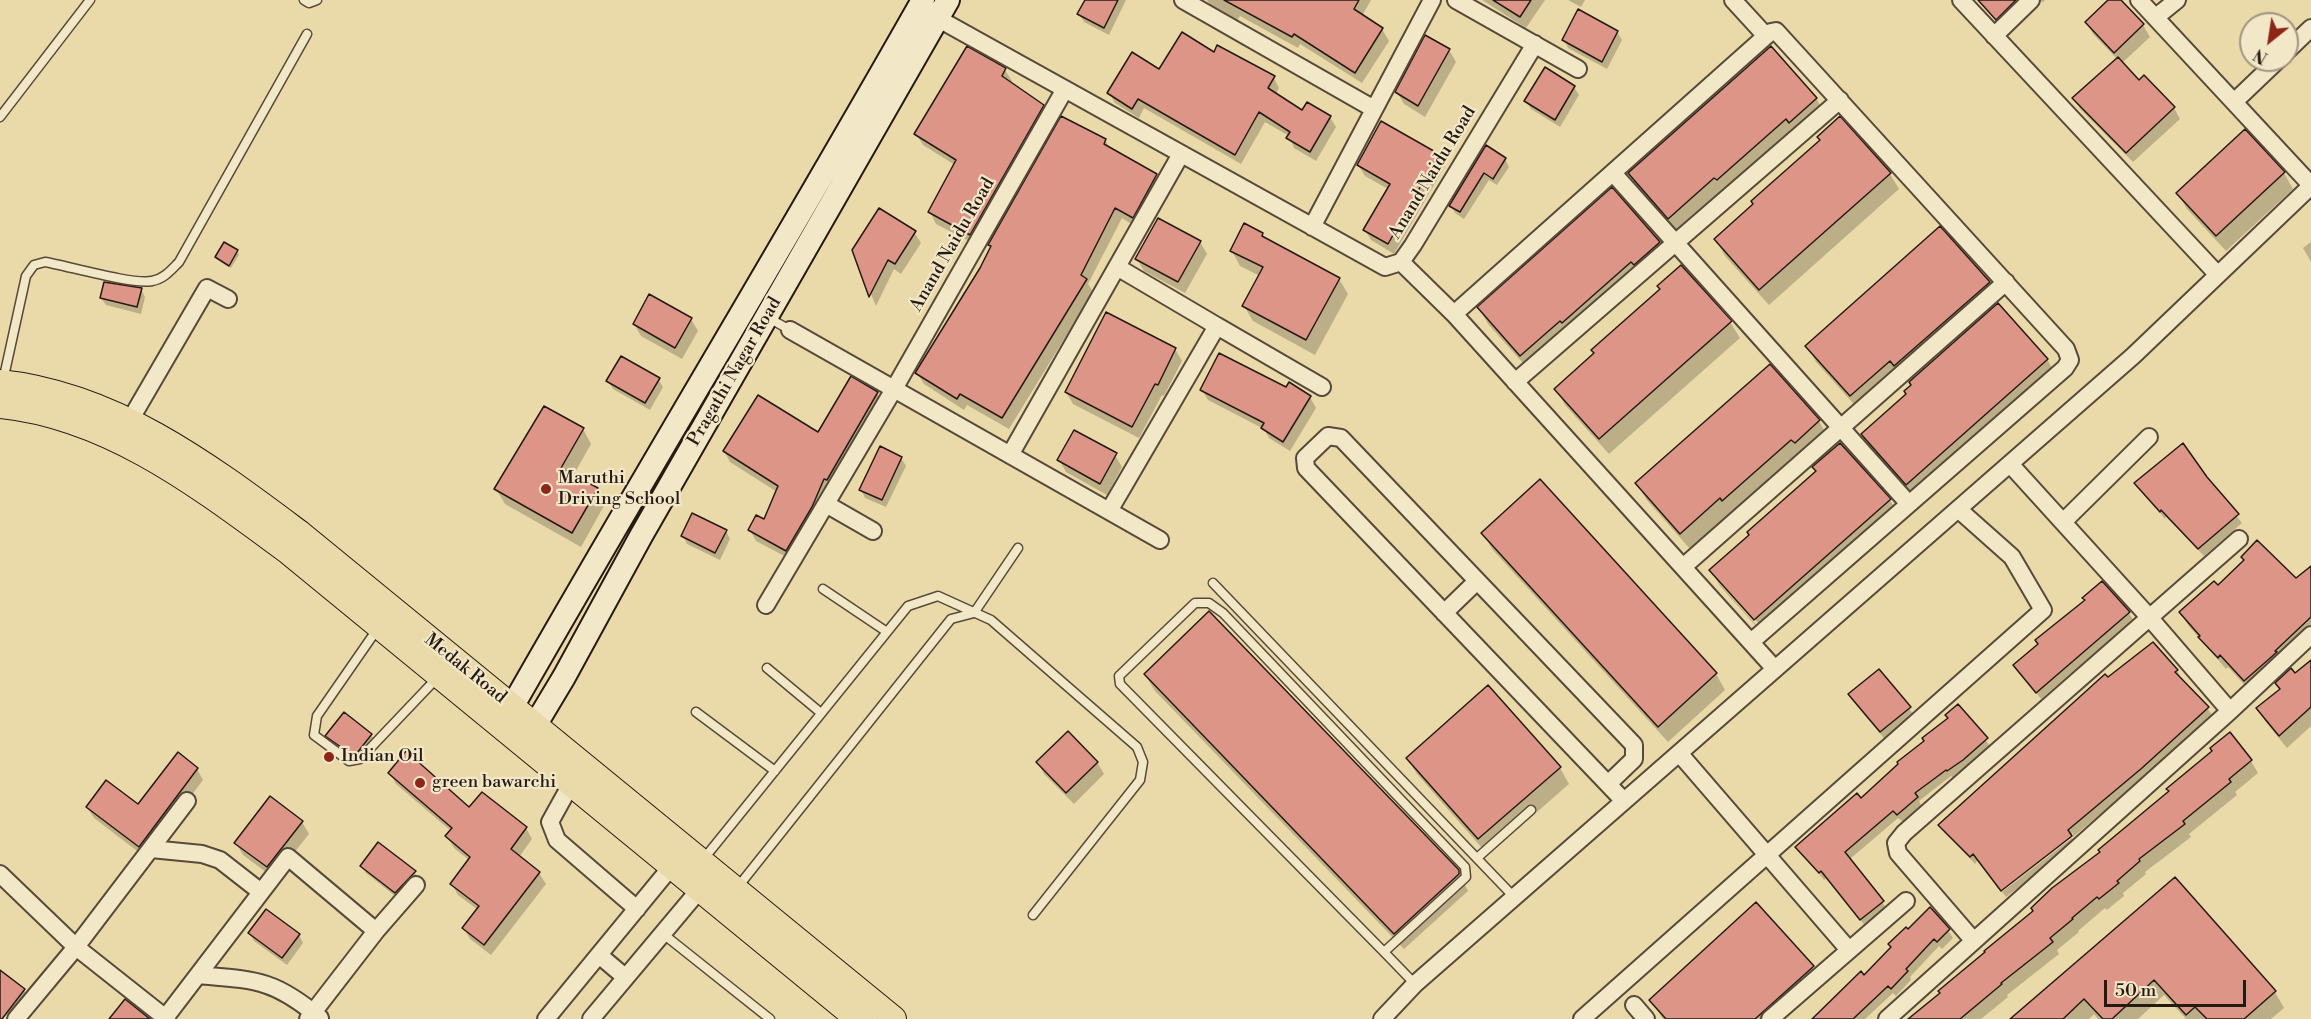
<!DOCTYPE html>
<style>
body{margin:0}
#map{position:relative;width:2311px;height:1019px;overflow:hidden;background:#ebdaa9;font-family:"Libre Bodoni",serif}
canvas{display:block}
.north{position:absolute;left:2239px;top:12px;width:60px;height:60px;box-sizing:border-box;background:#f2e7c7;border:2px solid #a09580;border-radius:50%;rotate:210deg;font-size:16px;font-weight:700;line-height:24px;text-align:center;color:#261a15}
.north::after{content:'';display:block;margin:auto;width:21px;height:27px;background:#8f2418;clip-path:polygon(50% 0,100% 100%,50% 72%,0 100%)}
.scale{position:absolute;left:2104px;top:980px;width:142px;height:27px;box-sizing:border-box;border:3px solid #261a15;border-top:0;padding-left:8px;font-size:18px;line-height:21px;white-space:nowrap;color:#261a15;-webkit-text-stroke:4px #f2e7c7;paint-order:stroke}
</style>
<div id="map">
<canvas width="2311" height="1019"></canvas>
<div class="north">N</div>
<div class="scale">50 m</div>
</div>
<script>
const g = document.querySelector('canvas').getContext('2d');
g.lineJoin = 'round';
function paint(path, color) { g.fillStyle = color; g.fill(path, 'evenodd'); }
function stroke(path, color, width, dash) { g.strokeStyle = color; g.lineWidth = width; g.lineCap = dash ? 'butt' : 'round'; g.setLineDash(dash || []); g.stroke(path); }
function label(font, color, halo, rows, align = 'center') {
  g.font = font + ' "Libre Bodoni",serif'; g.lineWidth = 4.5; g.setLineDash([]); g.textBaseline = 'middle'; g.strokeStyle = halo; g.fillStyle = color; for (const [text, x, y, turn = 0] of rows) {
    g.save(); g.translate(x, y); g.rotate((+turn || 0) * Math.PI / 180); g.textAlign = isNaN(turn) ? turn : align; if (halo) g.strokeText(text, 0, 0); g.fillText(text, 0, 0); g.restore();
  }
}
const shadow = new Path2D(`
 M1086,0H1126L1109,35L1084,22L1079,14Z
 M1207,0H1371L1362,16L1382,29L1389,41L1362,83L1300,44L1298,48L1240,16L1236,23L1211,7Z
 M1482,0H1545L1526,28Z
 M1568,0H1585L1581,7Z
 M1992,0H2045L2043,2L2036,1L2003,31L1985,6Z
 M2110,0H2119L2143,25L2150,37L2122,63L2139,82L2144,77L2174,108L2180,119L2133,162L2080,109L2074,99L2118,60L2093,34L2086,22Z
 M1617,32L1622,40L1607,69L1568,48L1564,40Z
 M1449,50L1456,62L1425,117L1404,104L1397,92Z
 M1214,54L1274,78L1279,88L1275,95L1303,112L1330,117L1336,127L1316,161L1294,148L1289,136L1265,122L1241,164L1144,108L1139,118L1115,103L1109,93L1160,71Z
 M1545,69L1574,87L1579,95L1560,127L1531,109L1526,101Z
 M1005,70L1012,81L1010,83L1043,106L1050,117L977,245L936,224L930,212L955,165L923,145L916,134Z
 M1816,98L1825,114L1678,234L1639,190L1629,174Z
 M1381,123L1438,156L1445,166L1394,254L1371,240L1365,230L1388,189L1365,176L1358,165Z
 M2245,131L2284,173L2293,189L2226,251L2187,209L2178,194Z
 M1105,140L1110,149L1156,176L1163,187L1139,229L1122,218L1088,284L1093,292L1009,429L967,405L964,410L924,384L917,373L992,248L990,245Z
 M1486,147L1505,159L1509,167L1497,185L1489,180L1464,219L1455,213L1451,206Z
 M1890,174L1899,189L1769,305L1725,256L1716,240Z
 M1612,190L1659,243L1668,259L1530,371L1488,324L1479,308Z
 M914,232L921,243L901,274L894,269L876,306L853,251Z
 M1262,234L1265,239L1339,279L1348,294L1315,355L1253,321L1244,306L1260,276L1240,266L1232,251Z
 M1200,242L1207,254L1185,293L1144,271L1137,259Z
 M2311,242V262L2303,248Z
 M237,251L239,255L231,268L217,257Z
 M1989,283L1998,299L1860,411L1816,362L1807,346Z
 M141,289L145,297L141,314L106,305L101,298Z
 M650,296L691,319L698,331L682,359L641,336L634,324Z
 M1730,322L1740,338L1609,454L1565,405L1556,389Z
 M1175,349L1182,361L1164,396L1162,395L1139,438L1073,404L1066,392Z
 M2047,359L2056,375L1916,500L1872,451L1863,435Z
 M1770,366L1819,421L1828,437L1732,516L1730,513L1690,549L1646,499L1637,483Z
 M658,379L663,387L650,410L613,389L608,381Z
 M1289,385L1310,397L1316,408L1290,451L1269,438L1264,429L1208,400L1202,390L1286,389Z
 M877,393L883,404L792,560L756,541L750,530L765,521L777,492L730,462L724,451L818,434Z
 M583,429L591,444L573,476L597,489L605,504L581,547L505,504L496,489Z
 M1840,445L1890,500L1899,516L1764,635L1720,586L1711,570L1817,472ZM1719,583H1723L1760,625L1758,627Z
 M1115,455L1122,467L1107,495L1066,472L1059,460Z
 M901,458L906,466L886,507L865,498L861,490Z
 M2206,478L2242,523L2204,556L2166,517L2165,519L2136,483Z
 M726,531L730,539L720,560L687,544L683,536Z
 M1483,533L1716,674L1725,690L1668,742L1492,549Z
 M2311,568V638L2252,693L2228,667L2226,669L2188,625L2181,613L2218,587L2296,580Z
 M2129,613L2133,620L2041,699L2015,665Z
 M2311,662V726L2287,748L2265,721L2258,709L2281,690L2277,684L2295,675Z
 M2177,670L2181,678L2179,679L2207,708L2212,715L2146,776L2073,837V833L2000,889L1978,860L1975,864L1945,833L1940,825L2108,679Z
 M1145,675L1458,871L1468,891L1404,949L1155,691Z
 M1850,694L1909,708L1916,719L1888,743L1857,706Z
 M1958,706L1991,747L1967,768L1953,778L1951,776L1919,801L1921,805L1903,822L1898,818L1850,859L1887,909L1866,927L1827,878L1824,880L1797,847L1861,800L1950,719Z
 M371,735L373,738L359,756L354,757L327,736Z
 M2229,735L2251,761L2258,773L2235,792L2237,795L2189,834L2191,837L2145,872L2146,874L2123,893L2124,896L2107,910L2105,908L2078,931L2079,932L2057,950L2059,954L2007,995L2008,997L1981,1019H1916L2170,792Z
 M1407,758L1560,768L1569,784L1488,855L1417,774Z
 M1038,762H1097L1104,774L1074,804L1044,774Z
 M197,769L203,780L145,857L94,818L87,807L139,806Z
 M390,773L470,809L526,828L532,839L519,857L539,873L546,884L491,955L470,939L464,928L478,910L458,895L452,884L469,860L454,848L447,836L451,831L396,784Z
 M302,822L309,834L274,878L243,855L236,843Z
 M2072,838L2076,844L2006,897L2002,892Z
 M361,866L414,872L419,879L400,900L366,873Z
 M2175,879L2275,992L2284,1008L2271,1019H2186L2164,995L2138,1019H2098L2094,1014L2089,1019H2013Z
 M1756,904L1812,967L1822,983L1781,1019H1663L1653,1003Z
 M1948,930L1953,938L1942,949L1939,946L1910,977L1911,980L1896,996L1893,993L1865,1019H1812L1861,973L1864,977L1908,931Z
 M249,933L299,935L303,943L287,965L254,941Z
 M0,972L24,990L28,998L13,1018L0,1008Z`);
const building = new Path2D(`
 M1085,0H1118L1104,28L1077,14Z
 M1224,0H1359L1354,9L1383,28L1355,73L1294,34L1292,37Z
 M1493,0H1531L1520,17Z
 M1978,0H2016L1996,20Z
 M2108,0H2121L2144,24L2114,53L2085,22Z
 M1578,9L1618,31L1602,62L1562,40Z
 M1182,32L1214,52L1217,45L1275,76L1268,88L1302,110L1307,102L1331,116L1310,152L1286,138L1290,132L1259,112L1235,155L1138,99L1132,109L1107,93L1132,52L1159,69Z
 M1425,35L1450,49L1418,106L1395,92Z
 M967,46L1006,68L1002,76L1044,105L970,235L928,212L956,160L914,134Z
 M1771,46L1817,98L1789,123L1786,119L1717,180L1714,178L1668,219L1628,173Z
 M2118,57L2139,80L2144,75L2175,107L2126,153L2072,98Z
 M1545,67L1575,86L1555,120L1524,101Z
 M1061,116L1106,139L1104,144L1157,174L1133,218L1115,208L1081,275L1087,279L1002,418L960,394L957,399L915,373L980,268L991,246L988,245Z
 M1840,116L1891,173L1759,290L1714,239L1753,204L1751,201L1820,140L1817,137Z
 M1381,121L1439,154L1388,244L1363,230L1390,184L1357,165Z
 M2245,129L2285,172L2216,236L2176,193Z
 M1486,145L1506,158L1493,179L1484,173L1460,212L1449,206Z
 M1612,187L1660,242L1634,265L1631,262L1562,323L1560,321L1520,356L1477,307Z
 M879,208L916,231L895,264L888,260L869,297L852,250Z
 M1158,218L1201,241L1178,282L1135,259Z
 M1244,223L1263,233L1262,236L1340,278L1306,340L1242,306L1263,267L1230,251Z
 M1940,226L1990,282L1894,366L1890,361L1850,396L1805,346Z
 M224,242L238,250L229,266L215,257Z
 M1681,265L1732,321L1599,439L1554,389L1594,353L1591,350L1660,289L1657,286Z
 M104,282L142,288L137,307L100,298Z
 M649,294L692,318L675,348L633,324Z
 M1998,303L2048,359L1906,485L1861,434L1906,394L1904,391L1911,385L1909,382Z
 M1106,312L1176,348L1158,385L1155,384L1132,427L1065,392Z
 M1219,353L1286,387L1289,382L1311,396L1283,442L1261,428L1264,423L1200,390Z
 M621,356L660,378L645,403L606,381Z
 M1770,364L1820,420L1795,443L1791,440L1722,501L1720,498L1680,534L1635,483Z
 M851,376L878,392L827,480L824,479L812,507L786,551L748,530L756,515L764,519L778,486L723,451L758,395L818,432Z
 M544,406L584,428L561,468L598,488L572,533L494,489Z
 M1074,430L1117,453L1100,484L1057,460Z
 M1840,443L1891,499L1754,620L1709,570L1749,535L1747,532L1816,471L1812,467Z
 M2183,443L2207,477L2239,514L2198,549L2161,510L2160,512L2134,483Z
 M880,446L902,457L882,500L859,490Z
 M1540,479L1717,673L1658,727L1481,533Z
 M692,513L727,530L715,553L681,536Z
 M2257,540L2296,578L2311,566V617L2275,651L2277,652L2244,681L2220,655L2218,658L2198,637L2200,636L2179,612L2214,581L2218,585L2244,560L2241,557Z
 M2102,581L2130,612L2036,693L2013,665L2038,644L2035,640L2085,600L2082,598Z
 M1209,611L1459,870V874L1394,934L1144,674Z
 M2153,642L2178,670L2175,672L2209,707L2142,768L2068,830L2072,836L2001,891L1973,854L1970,857L1938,825L2105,674L2108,677Z
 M2311,660V707L2279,736L2256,708L2280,689L2275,683L2291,668L2295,673Z
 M1879,669L1911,707L1880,732L1848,694Z
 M1488,685L1561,767L1478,839L1406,758Z
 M1958,704L1988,738L1963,760L1947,771L1946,770L1915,793L1918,797L1897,815L1893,811L1845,852L1884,901L1860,920L1821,871L1819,873L1795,847L1857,793L1861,798L1898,764L1897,762L1924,741L1922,738L1948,718L1945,715Z
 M344,712L372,734L357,753L351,754L325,736Z
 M1068,731L1098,762L1066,793L1036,762Z
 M2230,732L2252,760L2229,779L2231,782L2183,821L2185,824L2139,859L2140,861L2117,881L2119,883L2099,899L2097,897L2072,918L2073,919L2050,938L2053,942L2001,983L2002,984L1960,1019H1908L1940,993L1938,991L1985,952L1984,951L2033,911L2031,908L2052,888L2100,852L2098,850L2169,791L2166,789L2212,751L2210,748Z
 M406,751L469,807L482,792L527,827L511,849L540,872L484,945L462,928L479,906L450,884L470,857L445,836L452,828L388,773Z
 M178,752L198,768L139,847L86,807L106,780L138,804Z
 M270,796L303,821L267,867L234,843Z
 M378,842L416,871L395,893L360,866Z
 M2175,877L2276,991L2244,1019H2207L2195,1007L2186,1015L2154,980L2112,1019H2103L2084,999L2063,1019H2010Z
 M1756,902L1814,966L1755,1019H1666L1649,1000Z
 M1930,907L1950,929L1937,942L1934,939L1906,969L1908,971L1891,989L1888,986L1853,1019H1812L1861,971L1864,975L1891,947L1888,944L1906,927L1908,929Z
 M266,909L300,934L282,958L248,933Z
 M0,970L25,989L2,1019H0Z
 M125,999L150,1019H109Z`);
const lane = new Path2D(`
 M304,0L309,3L317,0
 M0,117L90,0
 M767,317L790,330
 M3,381L26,276L34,265L45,262C68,266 133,285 152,281C164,279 171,270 179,262L307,34
 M1213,583L1514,897
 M823,589L887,632
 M378,628L317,716L314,735L349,761L360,759L437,678
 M767,668L821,713
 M696,712L775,771
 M1477,858L1531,810
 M702,861L908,606L938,596L991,620L1137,747L1143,762L1140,780L1033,915
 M737,888L951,619L974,613L1018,548
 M662,933L770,1019
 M1384,952L1466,877L1465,867L1223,613L1209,603H1195L1119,676L1120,684L1384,952L1415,984`);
const street = new Path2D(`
 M1183,0L1374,109
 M1456,0L1578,69
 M1733,0L1766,36
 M1961,0L2218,275
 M2139,0L2311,185
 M2156,17L2177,0
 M937,18L1385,267L1401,262L1413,245L1535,44
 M1994,36L2031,0
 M2287,51L2311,28
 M2234,102L2278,60
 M1613,173L1909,504
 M1312,227L1432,0
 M1401,262L1454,314L1775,669
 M1454,314L1766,36L1771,32L1776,31L2066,349L2070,360L2065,368L1751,642
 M1217,326L1322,387
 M790,330L1160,540
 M1515,382L1840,100
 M129,422L207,288L228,299
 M1010,455L1181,154
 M2010,464L2149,617L2230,711
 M826,504L873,531
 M1109,511L1217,326L1117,267
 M2063,522L2149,437
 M1683,567L2006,282
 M766,605L894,389L1065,89
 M1444,613L1477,581
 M1679,753L1849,950
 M571,784L550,822L557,840L637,909
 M1608,784L1634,759V745L1341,438L1328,436L1305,458L1306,468L1624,801
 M151,849L202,854L220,860L261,892
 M0,874L76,947L167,1019
 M1973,940L1898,853L1896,843L1904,833L2239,539
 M599,955L625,977
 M198,975C255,980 274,979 320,1018
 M1634,1005L1646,1019
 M165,1018L288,857L376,931
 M16,1019L76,947L187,801
 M308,1019L376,931L416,885
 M546,1019L671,867
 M591,1019L700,889
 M1382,1019L1415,984L2133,356L2311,186
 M1582,1019L2043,610L2012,557L1958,509
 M1770,1019L1906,901
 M1887,1019L2230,711L2311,635`);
const secondary = new Path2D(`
 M502,721L512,707C647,470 789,237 923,0
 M525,742L564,677L641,536L948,0`);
const primary = new Path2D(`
 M0,383C116,395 210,467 300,534L893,1019
 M0,405C110,416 201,487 287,550L859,1019`);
const markers = [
 [546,489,6,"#8f2418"],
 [329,757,6,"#8f2418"],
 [420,783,6,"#8f2418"]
];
const streetNames = [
 ["Anand Naidu Road",1433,173,-59],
 ["Anand Naidu Road",953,245,-60],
 ["Pragathi Nagar Road",735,372,-60],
 ["Medak Road",465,669,39]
];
const poiNames = [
 ["Maruthi",558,479],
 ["Driving School",558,500],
 ["Indian Oil",341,757],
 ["green bawarchi",432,783]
];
paint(shadow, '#0003');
paint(building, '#dd9587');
stroke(building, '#261a15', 1.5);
stroke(lane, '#574a3a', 11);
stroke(street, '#574a3a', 20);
stroke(secondary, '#261a15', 26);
stroke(primary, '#261a15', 28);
stroke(lane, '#f2e7c7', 8);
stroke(street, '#f2e7c7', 16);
stroke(secondary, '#f2e7c7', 22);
stroke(primary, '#ebdaa9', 26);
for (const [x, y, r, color] of markers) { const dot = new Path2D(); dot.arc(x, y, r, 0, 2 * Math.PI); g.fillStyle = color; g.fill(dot); stroke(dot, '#f2e7c7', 2); }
label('18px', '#261a15', '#f2e7c7', streetNames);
label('18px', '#261a15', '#f2e7c7', poiNames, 'left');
</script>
